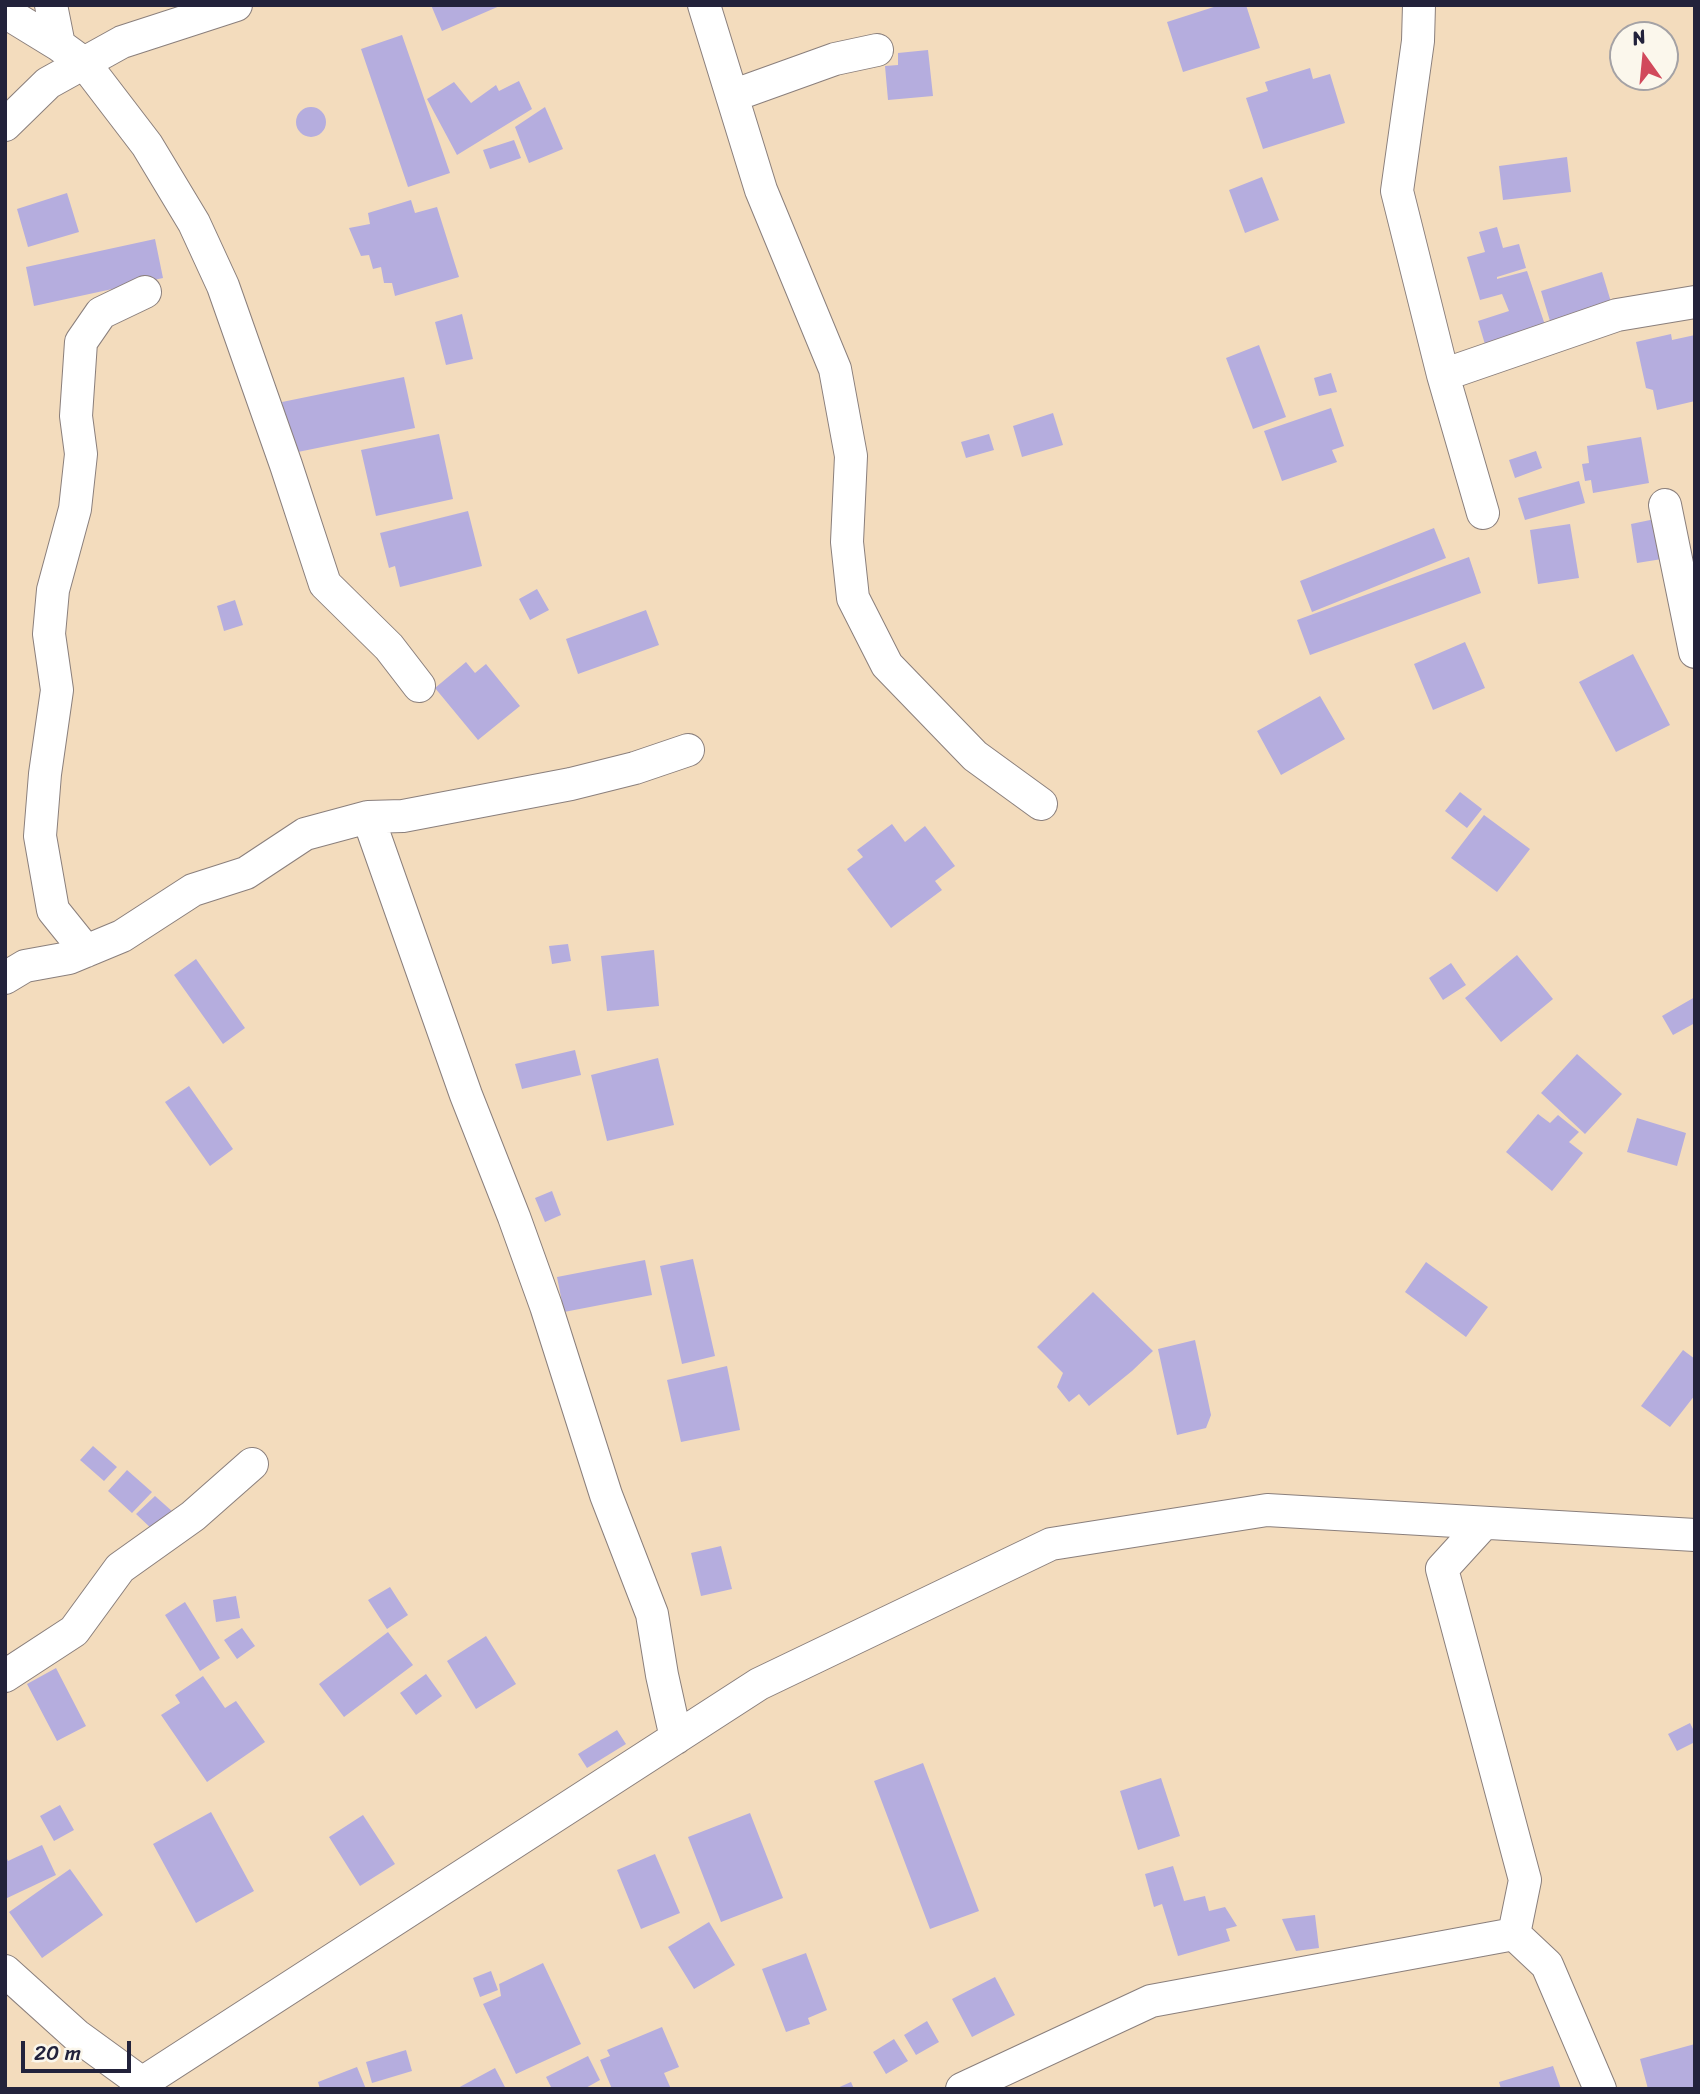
<!DOCTYPE html>
<style>
body{margin:0}
#map{position:relative;width:1700px;height:2094px;overflow:hidden;background:#f3dcbd;font-family:Sriracha,sans-serif}
canvas{display:block}
.frame{position:absolute;inset:0;border:7px solid #22223b;pointer-events:none}
.north{position:absolute;left:1609px;top:21px;width:70px;height:70px;box-sizing:border-box;background:#fbf7ec;border:2px solid #a4a2a5;border-radius:50%;rotate:345deg;font-size:19px;font-weight:700;line-height:28px;text-align:center;color:#22223b}
.north::after{content:'';display:block;margin:auto;width:24px;height:32px;background:#d1495b;clip-path:polygon(50% 0,100% 100%,50% 72%,0 100%)}
.scale{position:absolute;left:21px;top:2041px;width:110px;height:32px;box-sizing:border-box;border:4px solid #22223b;border-top:0;padding-left:9px;font-size:21px;line-height:24px;white-space:nowrap;color:#22223b;-webkit-text-stroke:5px #fbf7ec;paint-order:stroke}
</style>
<div id="map">
<canvas width="1700" height="2094"></canvas>
<div class="frame"></div>
<div class="north">N</div>
<div class="scale">20 m</div>
</div>
<script>
const g = document.querySelector('canvas').getContext('2d');
g.lineJoin = 'round';
function paint(path, color) { g.fillStyle = color; g.fill(path, 'evenodd'); }
function stroke(path, color, width, dash) { g.strokeStyle = color; g.lineWidth = width; g.lineCap = dash ? 'butt' : 'round'; g.setLineDash(dash || []); g.stroke(path); }
const building = new Path2D(`
 M431,5H502L442,31Z
 M1220,5H1246L1260,48L1183,72L1167,22Z
 M402,35L450,173L408,187L361,49Z
 M928,50L933,96L888,100L885,66L898,65V53Z
 M1310,68L1313,79L1330,74L1345,123L1263,149L1246,98L1268,91L1265,82Z
 M519,81L532,109L457,155L427,99L454,82L471,103L496,85L499,91Z
 M296 122a15 15 0 1 1 30 0a15 15 0 1 1-30 0Z
 M545,107L563,149L529,163L515,127Z
 M514,140L521,158L490,169L483,150Z
 M1567,157L1571,192L1503,200L1499,166Z
 M1262,177L1279,220L1245,233L1229,190Z
 M67,193L79,232L28,247L17,209Z
 M411,200L415,213L437,207L459,277L395,296L392,283H384L381,267L373,269L369,255L361,256L349,228L370,224L368,213Z
 M1497,227L1503,248L1519,244L1526,268L1497,277V279L1527,271L1547,331L1487,351L1478,321L1509,311L1502,294L1480,300L1467,257L1485,252L1479,232Z
 M155,239L163,278L34,306L26,267Z
 M1602,272L1611,302L1550,321L1541,291Z
 M462,314L473,359L446,365L435,322Z
 M1671,334L1672,340L1695,335V401L1657,410L1653,390L1646,388L1636,342Z
 M1259,345L1286,417L1253,429L1226,358Z
 M1331,373L1337,392L1319,396L1314,378Z
 M404,377L415,428L293,453L282,402Z
 M1331,408L1344,446L1332,450L1337,462L1282,481L1264,431Z
 M1053,413L1063,445L1022,457L1013,426Z
 M439,434L453,499L376,516L361,450Z
 M989,434L994,450L966,458L961,442Z
 M1641,437L1649,483L1593,493L1591,480L1585,481L1582,464L1589,463L1587,446Z
 M1536,451L1542,468L1515,478L1509,460Z
 M1579,481L1585,503L1525,520L1518,498Z
 M468,511L482,566L400,587L395,566L389,568L380,533Z
 M1655,519L1662,559L1637,563L1631,524Z
 M1570,524L1579,578L1538,584L1530,530Z
 M1434,528L1446,558L1312,612L1300,581Z
 M1469,557L1481,593L1310,655L1297,620Z
 M537,589L549,610L530,620L519,599Z
 M235,600L243,625L224,631L217,606Z
 M646,610L659,645L578,674L566,639Z
 M1465,642L1485,688L1433,710L1414,664Z
 M1633,654L1670,725L1616,752L1579,682Z
 M466,662L475,673L486,664L520,706L478,740L435,688Z
 M1320,696L1345,739L1281,775L1257,731Z
 M1460,792L1482,809L1467,828L1445,811Z
 M1484,815L1530,849L1497,892L1451,858Z
 M892,824L905,842L925,826L955,866L935,881L942,890L891,928L847,869L863,857L857,850Z
 M568,944L571,961L552,964L549,946Z
 M654,950L659,1006L607,1011L601,956Z
 M1517,955L1553,999L1501,1042L1465,998Z
 M196,959L245,1028L223,1044L174,975Z
 M1451,963L1466,985L1443,1000L1429,978Z
 M1695,997V1023L1673,1035L1662,1016Z
 M575,1050L581,1075L522,1089L515,1064Z
 M1577,1054L1622,1094L1585,1134L1541,1093Z
 M658,1058L674,1125L607,1141L591,1075Z
 M189,1086L233,1149L210,1166L165,1102Z
 M1538,1114L1550,1123L1558,1115L1579,1132L1569,1142L1583,1153L1552,1191L1506,1152Z
 M1637,1118L1686,1133L1677,1166L1627,1152Z
 M552,1191L561,1215L545,1222L535,1198Z
 M693,1259L715,1356L682,1364L660,1266Z
 M645,1260L652,1295L564,1312L557,1277Z
 M1426,1262L1488,1307L1466,1337L1405,1292Z
 M1093,1292L1153,1351L1132,1371L1089,1406L1079,1394L1069,1402L1057,1387L1063,1373L1037,1347Z
 M1195,1340L1211,1415L1206,1428L1177,1435L1158,1349Z
 M1683,1350L1695,1359V1395L1670,1427L1641,1406Z
 M727,1366L740,1430L681,1442L667,1380Z
 M93,1446L117,1467L104,1481L80,1460Z
 M127,1470L152,1492L132,1513L108,1491Z
 M155,1496L173,1512L155,1532L136,1514Z
 M721,1546L732,1589L701,1596L691,1553Z
 M390,1587L408,1615L387,1629L368,1600Z
 M236,1596L240,1618L216,1622L213,1600Z
 M185,1602L220,1658L200,1671L165,1615Z
 M242,1628L255,1646L237,1659L224,1640Z
 M388,1632L413,1665L344,1717L319,1684Z
 M486,1636L516,1684L476,1709L447,1661Z
 M56,1668L86,1726L57,1741L27,1684Z
 M426,1674L442,1696L416,1715L400,1693Z
 M203,1676L225,1708L236,1701L265,1742L207,1782L161,1715L180,1703L175,1695Z
 M1690,1723L1695,1733V1742L1677,1751L1668,1734Z
 M617,1730L626,1744L587,1768L578,1754Z
 M923,1763L979,1911L930,1929L874,1781Z
 M1161,1778L1180,1836L1138,1850L1120,1791Z
 M60,1805L74,1830L54,1841L40,1816Z
 M211,1812L254,1891L196,1923L153,1844Z
 M750,1813L783,1898L721,1922L688,1837Z
 M363,1815L395,1864L360,1886L329,1837Z
 M42,1845L56,1875L5,1899V1854L8,1861Z
 M655,1854L680,1913L641,1929L617,1870Z
 M1173,1866L1184,1901L1205,1896L1209,1911L1225,1907L1237,1926L1226,1929L1230,1941L1178,1956L1162,1904L1154,1907L1145,1874Z
 M70,1869L103,1915L42,1958L9,1912Z
 M1315,1915L1319,1948L1296,1951L1282,1919Z
 M709,1922L735,1965L694,1989L668,1947Z
 M806,1953L827,2010L808,2018L810,2024L786,2032L762,1969Z
 M543,1963L581,2044L516,2074L483,2004L501,1996L499,1984Z
 M491,1971L498,1990L480,1997L473,1978Z
 M995,1977L1015,2015L972,2037L952,1999Z
 M927,2021L939,2042L916,2055L904,2035Z
 M662,2027L679,2067L664,2073L671,2089H612L600,2060L610,2056L607,2050Z
 M894,2039L908,2061L886,2074L873,2052Z
 M1695,2044V2089H1648L1640,2059Z
 M406,2050L412,2071L372,2083L366,2062Z
 M588,2056L600,2080L584,2089H552L546,2077Z
 M1553,2066L1561,2089H1501L1499,2082Z
 M357,2067L366,2089H320L318,2082Z
 M495,2068L506,2089H456Z
 M851,2082L854,2089H835Z`);
const minor = new Path2D(`
 M51,5L59,45
 M704,5L761,190L835,369L851,456L847,542L853,598L887,665L975,756L1041,804
 M1419,5L1418,41L1397,191L1443,375L1483,513
 M5,12L59,45L85,64L147,145L194,223L223,286L286,465L325,584L389,647L419,686
 M732,96L835,59L877,50
 M5,125L48,83L122,42L236,5
 M1443,375L1617,315L1695,302
 M1665,505L1695,652
 M368,817L466,1095L514,1217L546,1306L606,1495L652,1614L662,1675L676,1738
 M86,951L53,910L40,836L45,774L57,690L49,634L53,590L75,509L81,454L76,416L81,342L101,313L145,292
 M5,978L25,966L69,958L122,936L193,890L246,873L305,834L368,817L403,816L571,784L635,768L688,750
 M1484,1523L1442,1569L1525,1880L1514,1934L1547,1965L1600,2089
 M5,1676L74,1631L120,1568L193,1516L252,1464
 M5,1971L76,2035L142,2083
 M136,2089L142,2083L759,1684L1051,1544L1267,1510L1695,1535
 M962,2089L1151,2001L1514,1934`);
paint(building, '#b5adde');
stroke(minor, '#8a7f7c', 34);
stroke(minor, '#fff', 32);
</script>
